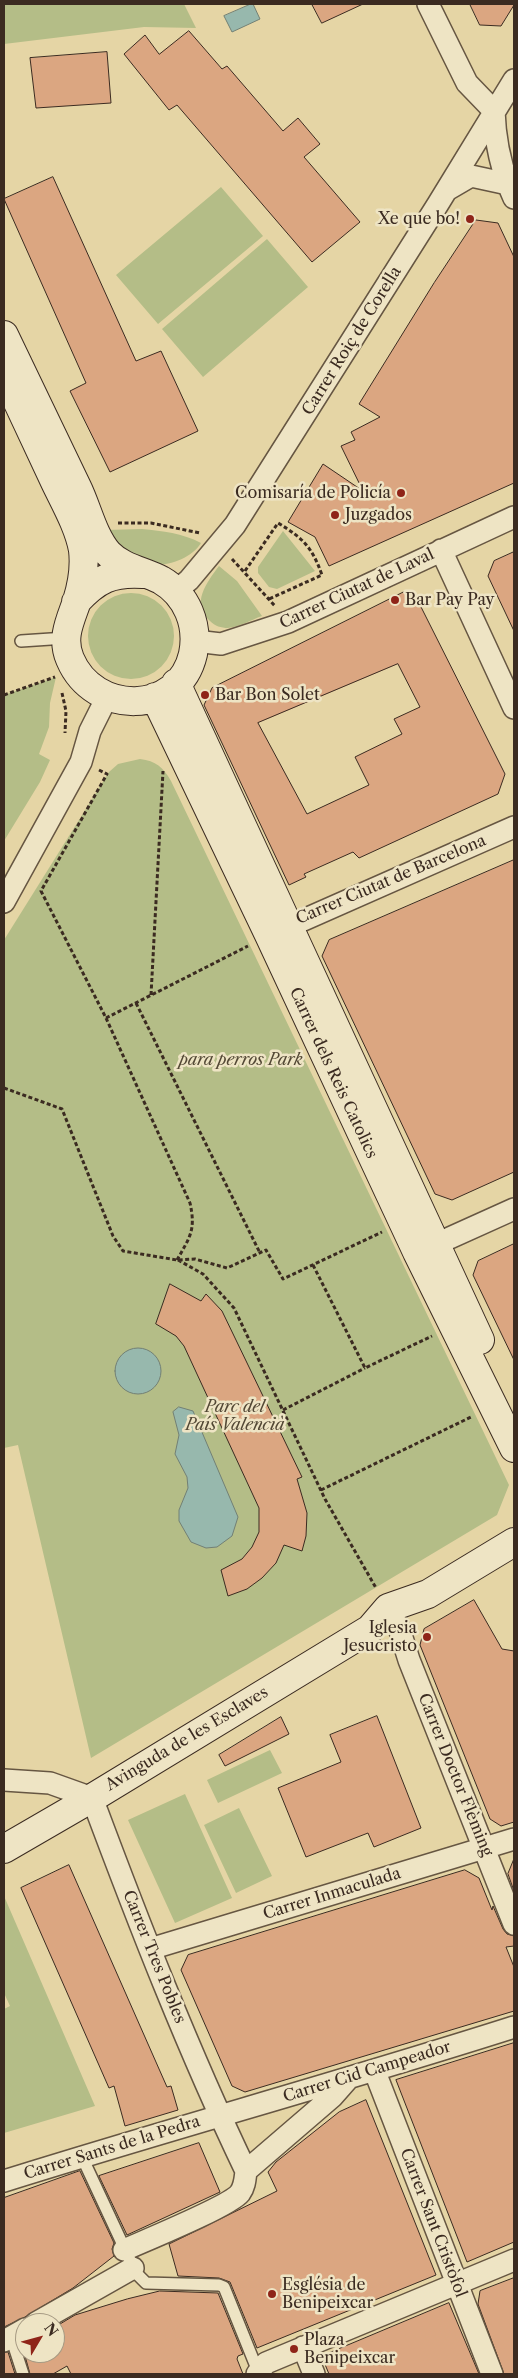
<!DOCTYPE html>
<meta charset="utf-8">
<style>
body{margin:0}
#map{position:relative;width:518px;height:2378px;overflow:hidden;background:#e5d5a5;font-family:"Libre Caslon Text",serif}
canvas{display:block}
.frame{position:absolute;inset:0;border:5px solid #3b2b21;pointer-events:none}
.north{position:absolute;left:15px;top:2313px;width:50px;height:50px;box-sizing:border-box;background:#eee4c4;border:1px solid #a69a83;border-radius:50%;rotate:53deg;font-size:14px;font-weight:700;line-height:20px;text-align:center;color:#3b2b21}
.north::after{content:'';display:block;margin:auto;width:18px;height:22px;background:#8f2418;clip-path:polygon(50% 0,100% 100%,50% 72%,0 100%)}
</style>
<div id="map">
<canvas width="518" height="2378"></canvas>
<div class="frame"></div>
<div class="north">N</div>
</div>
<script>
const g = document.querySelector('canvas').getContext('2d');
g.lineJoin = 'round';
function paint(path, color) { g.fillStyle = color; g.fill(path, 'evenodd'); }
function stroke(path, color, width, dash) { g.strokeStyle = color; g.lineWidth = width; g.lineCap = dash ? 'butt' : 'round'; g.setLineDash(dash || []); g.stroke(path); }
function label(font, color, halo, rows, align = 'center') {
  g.font = font + ' "Libre Caslon Text",serif'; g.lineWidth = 5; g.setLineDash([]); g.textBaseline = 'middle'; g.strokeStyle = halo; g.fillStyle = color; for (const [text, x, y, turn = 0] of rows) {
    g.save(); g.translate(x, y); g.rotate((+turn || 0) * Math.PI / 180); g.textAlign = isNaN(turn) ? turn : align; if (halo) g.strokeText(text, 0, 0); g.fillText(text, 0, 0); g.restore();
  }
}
const green = new Path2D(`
 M4,4H184L196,28L144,27L4,44Z
 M221,187L263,236L158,324L116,275Z
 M267,239L308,287L203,377L162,329Z
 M142,529C163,531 182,533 201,543C188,564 149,572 129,558C120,552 113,538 106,530Z
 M283,531L315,571L277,589L269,587L258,573V567Z
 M219,566L237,581L262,616C251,620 239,627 228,628C221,628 215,626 210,621C190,604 207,582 219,566Z
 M88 636a43 43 0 1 1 86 0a43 43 0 1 1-86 0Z
 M56,677L50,703L49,727L39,754L50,760L40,782L4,841V695Z
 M140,759C156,761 163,767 171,781L509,1485L497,1515L91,1758L18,1445L4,1448V940L109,772L118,764Z
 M270,1750L282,1773L218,1803L207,1780Z
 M185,1794L232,1898L175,1923L128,1820Z
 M239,1808L272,1876L236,1893L204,1825Z
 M4,1896L95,2106L4,2133V2009L10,2006L4,1993Z`);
const water = new Path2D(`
 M251,4H253L260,19L232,32L224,16Z
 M115 1371a23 23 0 1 1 46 0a23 23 0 1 1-46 0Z
 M179,1407L193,1411L238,1517L232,1536L217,1547L206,1548L191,1542L179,1521V1510L188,1488L187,1477L175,1454L179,1435L173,1412Z`);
const building = new Path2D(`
 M312,4H363L322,23Z
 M470,4H514V5L501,26L480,25Z
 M189,31L222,69L227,66L283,131L298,118L320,144L304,157L360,222L312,262L177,105L169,110L124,54L145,35L159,54Z
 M107,52L111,103L36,108L30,58Z
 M53,177L136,361L161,351L198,431L110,472L70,391L86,383L4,199Z
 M476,220L498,223L514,257V483L329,566L315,537L288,522L323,464L363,491L341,446L355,440L351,432L380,417L359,404L434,283Z
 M514,552V631L488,576L494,561Z
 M404,592L417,599L505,774L498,794L359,858L353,852L304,874L306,877L289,885L204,705L212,688ZM398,664L420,707L394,719L402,734L355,757L369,785L307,814L258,723Z
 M514,860V1172L452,1200L435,1194L322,956L329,940Z
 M514,1244V1360L473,1275L478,1261Z
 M170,1284L201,1301L206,1294L222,1311L302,1477L297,1479L307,1513L306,1536L302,1551L284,1545L276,1563L262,1578L247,1589L228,1596L221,1570L242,1559L252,1547L259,1532V1508L184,1346L176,1336L156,1324Z
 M474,1600L502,1649L514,1651V1822L501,1826L490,1819L420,1645L424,1629Z
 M377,1716L421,1828L374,1847L368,1833L306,1857L278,1788L341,1762L330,1735Z
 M281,1717L289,1734L225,1766L219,1755Z
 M514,1859V1891L508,1874Z
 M69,1865L167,2087L171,2086L178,2110L125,2126L114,2086L109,2088L21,1888Z
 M465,1870L479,1878L492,1910L493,1906L503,1929L507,1934L514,1936V1946L506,1947L514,1967V2011L245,2092L232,2086L181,1970L188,1955Z
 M514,2043V2242L467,2262L396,2080Z
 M366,2100L436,2275L257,2348L230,2282L219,2278L178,2276L169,2244L277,2191L268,2172L276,2162L339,2112Z
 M199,2143L220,2192L127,2235L99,2176Z
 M80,2171L114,2243L112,2249L114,2256L73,2288L25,2317L4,2327V2198Z
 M514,2278V2374H504L478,2304L480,2291Z
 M160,2291L218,2293L243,2354L238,2356L237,2359L243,2374H71L67,2366L53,2374H30L22,2345L25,2343V2353H55V2327L75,2315L127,2299Z
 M449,2303L479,2374H329L324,2362L327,2354Z
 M8,2352L15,2374H4V2353Z`);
const path = new Path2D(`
 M118,523H151L200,533
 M232,559L275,606
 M245,571L278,523C303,538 312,547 322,575L269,599
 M62,693L66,711L65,733
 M4,695L55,677
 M99,770L107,774L41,891L106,1018L190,1203C196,1230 190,1237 177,1260
 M151,995L163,771
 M136,1003L260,1253
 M106,1018L248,946
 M4,1088L62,1109L113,1236L123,1251L177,1260L195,1259L227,1268L266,1250L283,1279L382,1232
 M178,1260L203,1274L234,1308L325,1499L376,1588
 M313,1265L365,1368L432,1336
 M283,1410L365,1368
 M321,1490L471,1417`);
const lane = new Path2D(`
 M21,641L66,638
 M82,2157L136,2273L146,2283L219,2285L224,2287L259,2374
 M11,2337L23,2374`);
const street = new Path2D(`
 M428,4L467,83L494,111C495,141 501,170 514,198
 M447,190L471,176L508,184
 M441,550L514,708
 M176,591L189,580L235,525L438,204L514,80
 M195,641L221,644L288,622L514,517
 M4,902L81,762L90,731L107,697
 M274,933L514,827
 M423,1250L514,1209
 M398,1625L409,1660L514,1924
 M4,1780L50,1783L92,1798C139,1924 188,2050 246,2171L332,2097L347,2080
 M150,1949L514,1839
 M375,2072L492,2374
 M4,2181C173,2128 345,2081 514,2027
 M124,2250C144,2241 230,2206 240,2193C245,2186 245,2179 246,2171
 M36,2323L133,2268
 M4,2341L25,2329
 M303,2347L314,2374
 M257,2374L266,2363L514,2260`);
const secondary = new Path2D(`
 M4,335C28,386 53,436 77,487C87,507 93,536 108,553C122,568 144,571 161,580C187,595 199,625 193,654C179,716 94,716 70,659C61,638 70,621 77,601C82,585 85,567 83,550C79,527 65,503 55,482C38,446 21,410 4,373
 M76,602C97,579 112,572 143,574
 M176,683L480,1340
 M155,697L269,935L417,1252L514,1448
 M4,1849L92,1798L370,1629L388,1608L428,1594L514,1542`);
const markers = [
 [470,219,5,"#8f2418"],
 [401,493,5,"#8f2418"],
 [335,515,5,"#8f2418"],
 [395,600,5,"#8f2418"],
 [205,695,5,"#8f2418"],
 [427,1637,5,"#8f2418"],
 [272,2294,5,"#8f2418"],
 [294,2349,5,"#8f2418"]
];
const poiNames = [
 ["Xe que bo!",460,219,"right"],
 ["Comisaría de Policía",391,493,"right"],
 ["Juzgados",345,515],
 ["Bar Pay Pay",405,600],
 ["Bar Bon Solet",215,695],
 ["Iglesia",417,1628,"right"],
 ["Jesucristo",417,1646,"right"],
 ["Església de",282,2285],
 ["Benipeixcar",282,2303],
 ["Plaza",304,2340],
 ["Benipeixcar",304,2358]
];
const streetNames = [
 ["Carrer Roiç de Corella",352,341,-58],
 ["Carrer Ciutat de Laval",357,589,-25],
 ["Carrer Ciutat de Barcelona",391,880,-23],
 ["Carrer dels Reis Catolics",333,1073,65],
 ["Avinguda de les Esclaves",187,1739,-31],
 ["Carrer Doctor Flèming",455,1775,68],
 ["Carrer Inmaculada",332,1894,-17],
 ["Carrer Tres Pobles",154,1957,68],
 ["Carrer Cid Campeador",367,2072,-17],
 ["Carrer Sants de la Pedra",112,2148,-17],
 ["Carrer Sant Cristòfol",433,2223,69]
];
const parkNames = [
 ["para perros Park",241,1060],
 ["Parc del",235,1407],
 ["País Valencià",235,1425]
];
paint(green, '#b4bd87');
paint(water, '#97b8ad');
stroke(water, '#728075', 1);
paint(building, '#dba681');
stroke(building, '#3b2b21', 1);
stroke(lane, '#665642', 14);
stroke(street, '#665642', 24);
stroke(secondary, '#3b2b21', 30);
stroke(path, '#3b2b21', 3, [4, 2.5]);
stroke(lane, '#eee4c4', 11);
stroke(street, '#eee4c4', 21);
stroke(secondary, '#eee4c4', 28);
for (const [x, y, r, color] of markers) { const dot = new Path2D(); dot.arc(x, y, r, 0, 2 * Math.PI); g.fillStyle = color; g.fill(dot); stroke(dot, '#eee4c4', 2); }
label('16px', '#3b2b21', '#eee4c4', poiNames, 'left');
label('16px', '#3b2b21', '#eee4c4', streetNames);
label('italic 16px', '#534835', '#eee4c4', parkNames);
</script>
